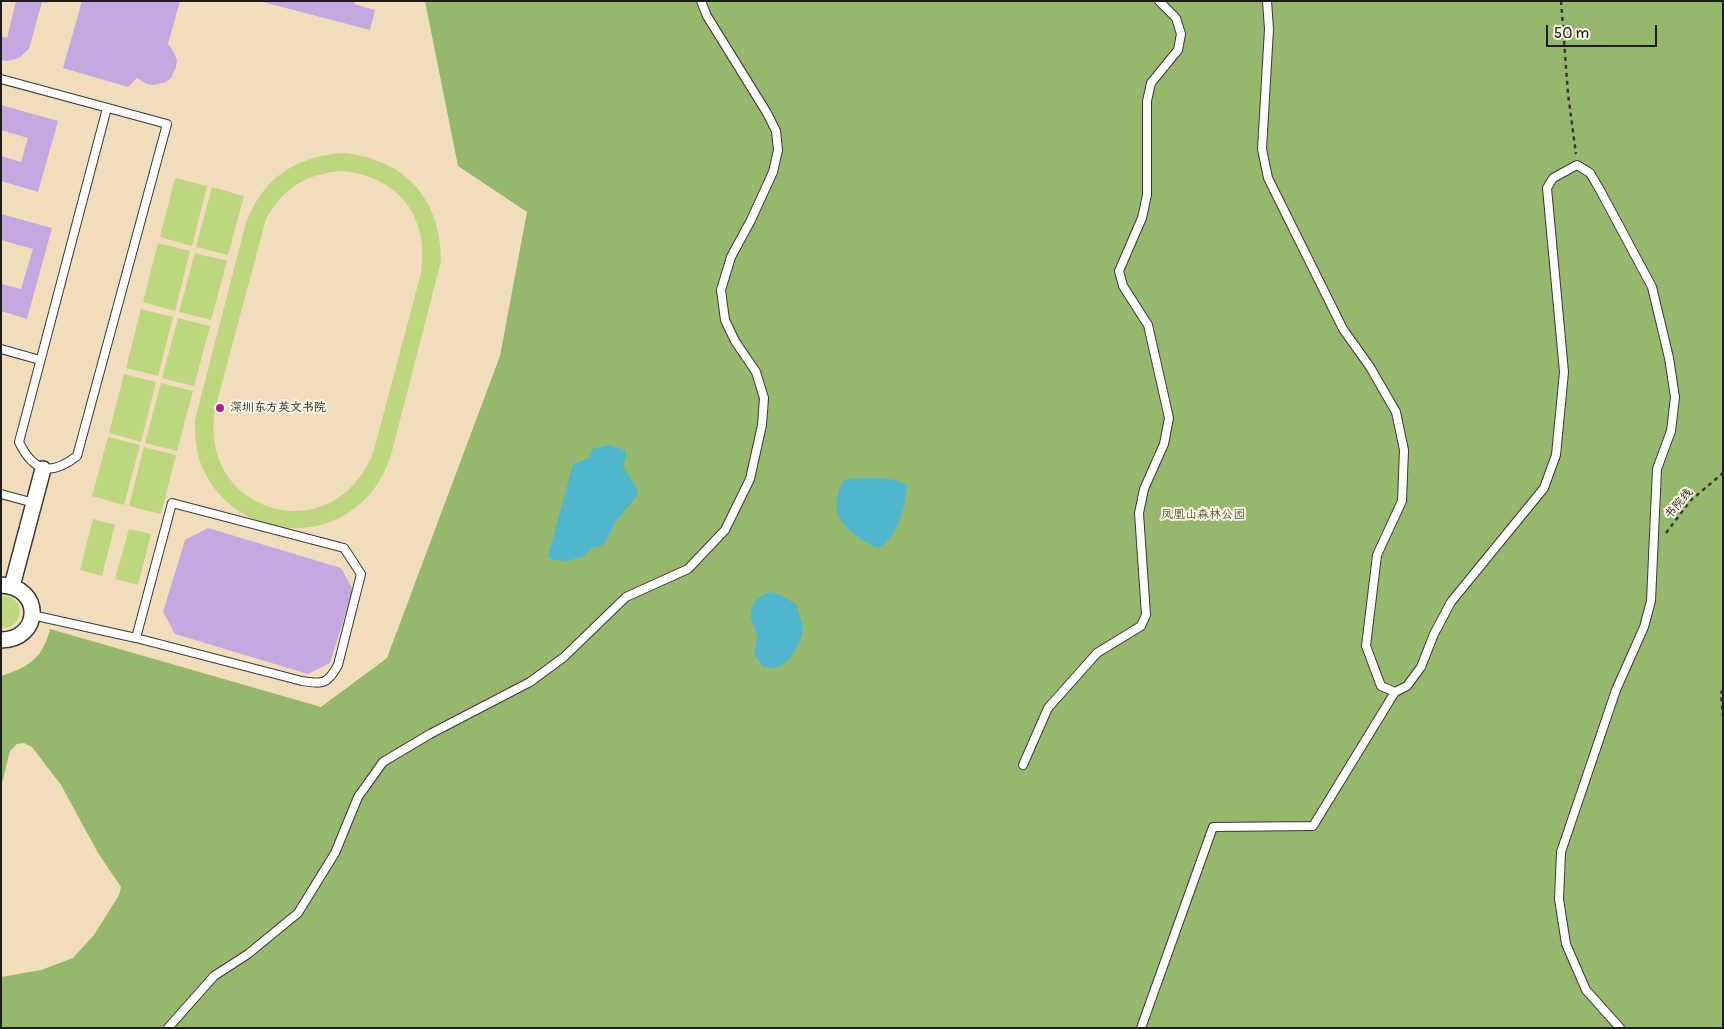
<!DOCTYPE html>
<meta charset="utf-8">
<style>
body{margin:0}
#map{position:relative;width:1724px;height:1029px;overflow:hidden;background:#f1ddbc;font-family:Pangolin,sans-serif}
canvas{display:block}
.frame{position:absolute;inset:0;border:2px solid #1c1c1c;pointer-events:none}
.scale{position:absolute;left:1546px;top:25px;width:111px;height:22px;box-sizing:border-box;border:2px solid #1c1c1c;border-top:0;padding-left:6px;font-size:15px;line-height:18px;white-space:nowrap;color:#1c1c1c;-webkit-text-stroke:4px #fcf5e5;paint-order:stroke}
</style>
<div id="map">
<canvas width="1724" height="1029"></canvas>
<div class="frame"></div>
<div class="scale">50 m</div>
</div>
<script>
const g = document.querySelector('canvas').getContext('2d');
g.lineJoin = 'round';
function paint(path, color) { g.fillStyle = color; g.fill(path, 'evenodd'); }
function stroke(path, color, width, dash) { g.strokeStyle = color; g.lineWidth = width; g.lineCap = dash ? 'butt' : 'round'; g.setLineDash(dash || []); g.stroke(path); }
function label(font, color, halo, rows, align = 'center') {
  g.font = font + ' Pangolin,"LXGW WenKai TC",sans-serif'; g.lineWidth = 4; g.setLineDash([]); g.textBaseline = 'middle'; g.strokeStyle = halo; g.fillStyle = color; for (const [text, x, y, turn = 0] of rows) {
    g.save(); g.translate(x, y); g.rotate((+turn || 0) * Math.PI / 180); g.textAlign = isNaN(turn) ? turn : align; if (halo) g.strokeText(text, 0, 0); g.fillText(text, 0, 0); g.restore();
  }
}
const green = new Path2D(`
 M342,153C404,158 441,198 441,261L391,455C384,476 373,495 355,508C305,547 229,527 203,469C196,454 195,437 195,420L245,226C261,180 293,157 342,153ZM342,171C398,176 430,217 421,273L374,450C337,553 197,516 215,409L266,219C284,187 306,174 342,171Z
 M175,178L207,186L192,246L160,237Z
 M212,187L244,196L228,255L196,247Z
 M158,243L190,251L175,311L143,302Z
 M195,253L227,261L211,320L179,312Z
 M141,309L173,317L158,376L126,368Z
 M178,318L210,326L194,386L162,378Z
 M124,374L156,382L141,442L109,433Z
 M161,383L193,391L177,451L145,443Z
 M108,437L140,445L124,505L92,496Z
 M144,447L176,455L161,514L129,506Z
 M93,519L115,525L102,576L80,570Z
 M129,529L151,534L138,585L115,579Z
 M1,596C26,594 26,629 1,628Z`);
const forest = new Path2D(`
 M425,1H1723V1028H1V977L41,970L73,958L94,935L119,895L121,887L98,853L61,785L32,747L24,743L17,744L10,751L1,787V676C29,667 43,658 50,629L321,707L387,658L500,356L527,212L458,166Z`);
const water = new Path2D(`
 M609,445L625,450L626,456L623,467L638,490L637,496L616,521L606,541L601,546L592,548L582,557L567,561L550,559L548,556L573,464L589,458L592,449Z
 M847,479C861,479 898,475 907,486C905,508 899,535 879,548C866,545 839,526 837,511C836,506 836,501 838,496C839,489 840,483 847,479Z
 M771,592L778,594L796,604C798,609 802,623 803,627C803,632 801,638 799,643C791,659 782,672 763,667L754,655C754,649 757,643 757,636C757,629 752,624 751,617C749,605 760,594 771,592Z`);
const building = new Path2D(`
 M16,1H48L47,3L42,2L29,49L19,58L7,61L1,60V36L7,38Z
 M82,1H180L168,44L172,49L177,60L176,67L171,78L166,82L154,85L147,84L137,78L128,87L63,68Z
 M259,1H355L354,4L375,10L370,30Z
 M1,105L58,121L38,192L1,181V156L21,162L28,138L1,130Z
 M1,214L52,228L27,319L1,311V284L21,289L33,249L1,240Z
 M208,528L341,568L353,590L330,663L308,674L175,634L163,612L185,540Z`);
const path = new Path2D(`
 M1561,1L1568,94L1576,154
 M1666,533L1690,501L1723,473
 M1723,690L1721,693L1723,716`);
const service = new Path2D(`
 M1267,1L1269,29L1262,149L1268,178L1343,329L1370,367L1396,412L1404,450L1402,501L1377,555L1366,646L1381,686L1395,692L1407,686L1421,667L1434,634L1451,602L1544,488L1556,455L1564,372L1547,188L1553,178L1577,165L1590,173L1600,190L1652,287L1669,358L1675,397L1671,431L1657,469L1651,601L1644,627L1616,690L1561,852L1559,899L1566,944L1586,990L1620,1028
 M1,79L167,124L77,456C50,477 33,471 19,442L107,108
 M1,349L40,360
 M1,494L34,503
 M32,615L136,638L302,681C323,684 327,685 338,665L361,574L344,548L172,503L136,638
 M1023,765L1048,708L1097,653L1141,626L1146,615L1139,513L1144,489L1164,444L1169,418L1148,325L1123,286L1119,271L1142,218L1147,195V101L1151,83L1178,50L1181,34L1176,18L1159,1
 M168,1028L214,976L248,954L298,913L335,853L358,797L383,762L430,734L530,682L564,657L626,597L688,569L725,530L750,479L762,425L764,398L756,372L735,341L725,320L721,290L731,257L751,220L773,172L778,150L776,131L767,113L707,16L701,1
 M1141,1028L1213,827L1313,826L1395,692`);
const minor = new Path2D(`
 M1,585C44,587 41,640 1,640
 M12,586L43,469`);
const markers = [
 [220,408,5,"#b5179e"]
];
const poiNames = [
 ["深圳东方英文书院",230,408]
];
const streetNames = [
 ["书院线",1679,504,-49]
];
const parkNames = [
 ["凤凰山森林公园",1203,515]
];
paint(green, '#bcd77d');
paint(forest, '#95b86c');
paint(water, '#4fb6cd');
paint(building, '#c4a9e1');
stroke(service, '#3c3934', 10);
stroke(minor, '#3c3934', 18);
stroke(path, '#3c3934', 2.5, [4, 4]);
stroke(service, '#fff', 8);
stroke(minor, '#fff', 15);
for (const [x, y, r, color] of markers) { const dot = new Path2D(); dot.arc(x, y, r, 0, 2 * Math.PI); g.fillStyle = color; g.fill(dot); stroke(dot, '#fcf5e5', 2); }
label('12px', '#1c1c1c', '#fcf5e5', poiNames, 'left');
label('12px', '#1c1c1c', '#fcf5e5', streetNames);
label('12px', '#4c5439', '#fcf5e5', parkNames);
</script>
